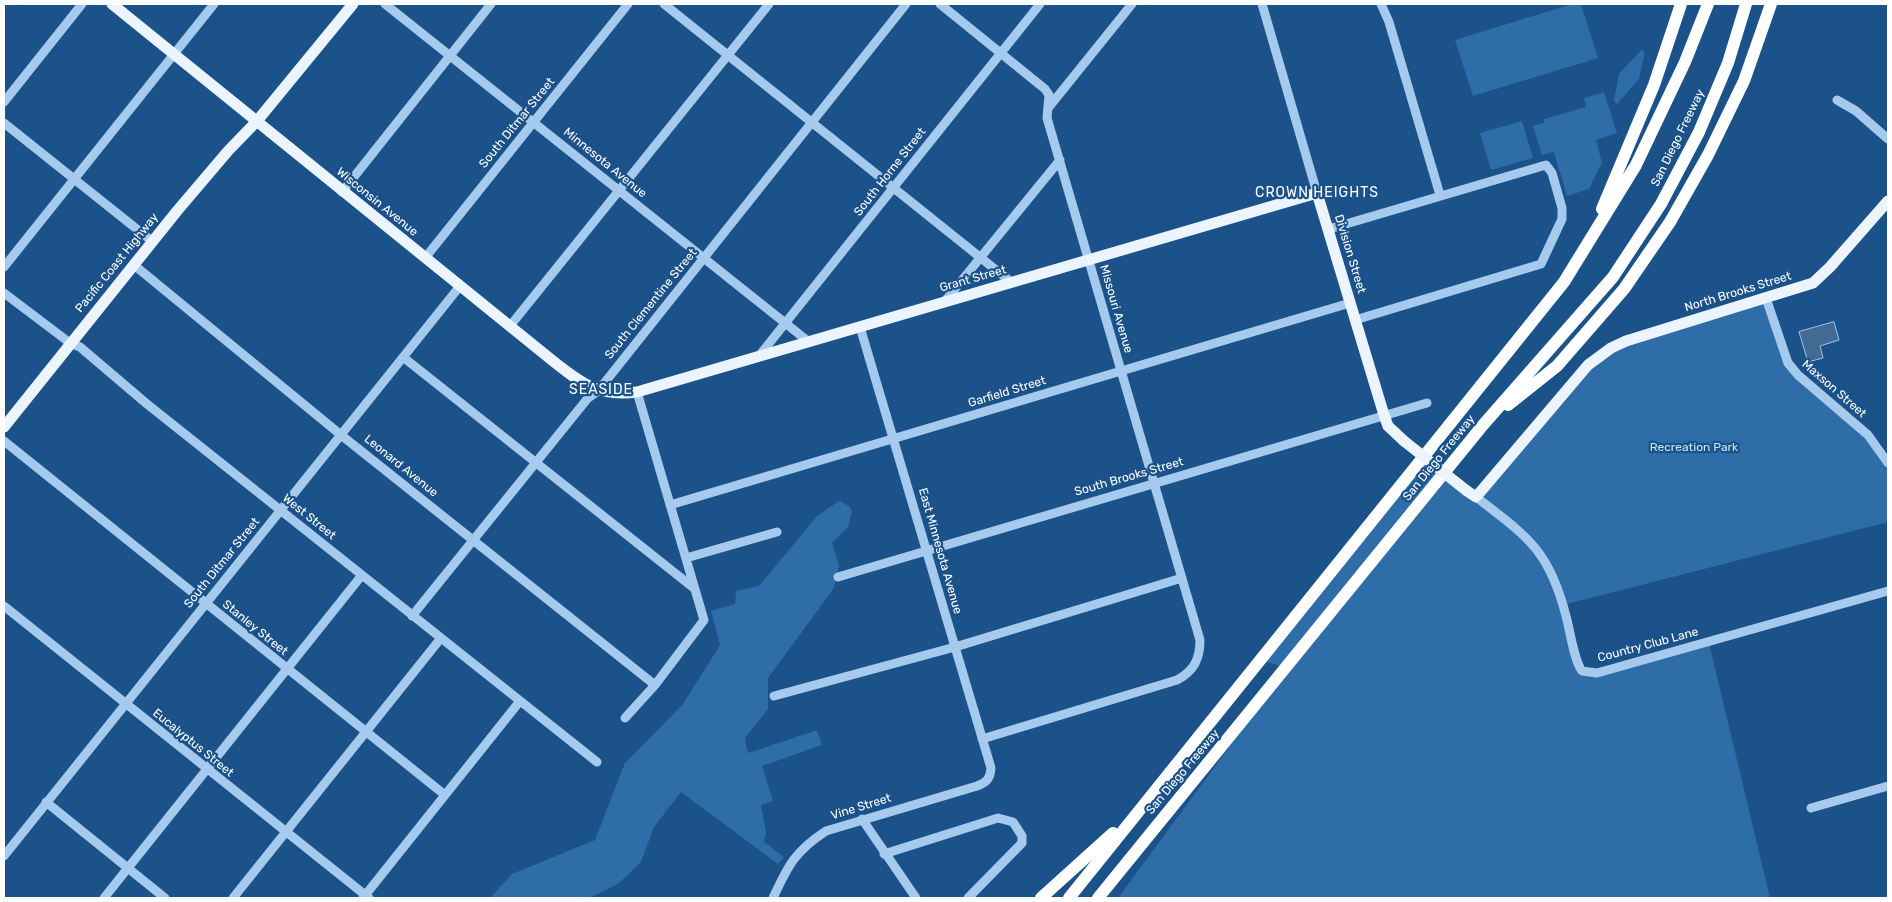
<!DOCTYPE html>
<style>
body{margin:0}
#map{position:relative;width:1892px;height:902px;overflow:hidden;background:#1b528a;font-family:Rubik,sans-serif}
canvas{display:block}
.frame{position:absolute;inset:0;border:5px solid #fff;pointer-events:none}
</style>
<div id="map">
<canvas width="1892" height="902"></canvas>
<div class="frame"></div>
</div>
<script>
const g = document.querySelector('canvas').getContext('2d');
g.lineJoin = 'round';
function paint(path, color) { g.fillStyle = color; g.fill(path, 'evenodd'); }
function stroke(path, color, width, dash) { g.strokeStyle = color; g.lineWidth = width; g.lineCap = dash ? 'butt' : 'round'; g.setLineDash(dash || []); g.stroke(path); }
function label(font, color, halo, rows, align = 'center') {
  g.font = font + ' Rubik,sans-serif'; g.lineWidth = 4.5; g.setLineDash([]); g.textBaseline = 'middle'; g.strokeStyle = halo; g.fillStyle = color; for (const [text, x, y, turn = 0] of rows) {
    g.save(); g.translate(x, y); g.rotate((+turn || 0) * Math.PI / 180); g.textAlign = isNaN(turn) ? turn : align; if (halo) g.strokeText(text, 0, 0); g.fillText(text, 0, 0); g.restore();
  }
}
const green = new Path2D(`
 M1572,4H1581L1598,58L1473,96L1455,40Z
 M1641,50L1645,52L1639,79L1617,104L1614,101L1619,74Z
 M1604,92L1617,133L1596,140L1602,163L1589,189L1567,196L1554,152L1542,155L1533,126L1544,123V119L1586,107L1584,98Z
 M1522,121L1533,158L1491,170L1480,133Z
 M1767,302L1785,361L1869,439L1884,457L1888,467V522L1563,605L1581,665L1589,673L1709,643L1770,898H1118L1286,670L1278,665L1255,659L1420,456L1478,492L1574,383L1610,350Z
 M839,501L849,506L852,511L848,527L832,543L839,565L834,588L768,678V709L745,738L748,753L817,730L822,745L762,766L773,801L761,805L766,832L764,842L784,857L778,864L681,792L654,827L641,862L618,884L589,898H490L512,874L595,840L625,763L683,704L720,645L711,611L735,604L736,591L759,586L817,516Z`);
const water = new Path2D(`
 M1834,322L1839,340L1820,346L1823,358L1808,362L1799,332Z`);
const minor = new Path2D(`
 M385,4L809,342
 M664,4L1011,282
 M940,4L1045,89L1049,95L1047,118L1200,640C1200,659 1194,671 1177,680L982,739
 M1262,4L1317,193
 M1381,4L1389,22L1440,195
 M1837,100L1856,111L1888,139
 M4,102L82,4
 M1049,107L1132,4
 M4,123L153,242
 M342,192L491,4
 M1329,229L1546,165L1552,173L1562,208V219L1541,264L1355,320
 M425,258L628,4
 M134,265L341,435L655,685
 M4,267L214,4
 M4,293L70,343L80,347L147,404L597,762
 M1766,298L1788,363L1798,375L1868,435L1888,463
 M945,301L1060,160
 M510,326L769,4
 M759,356L1040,4
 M403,357L695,589
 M4,441L445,795
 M1476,497C1528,537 1549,550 1566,616C1570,630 1574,661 1582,671L1597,673L1888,591
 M670,505L1350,303
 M686,558L777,532
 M838,577L1427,403
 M4,606L369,898
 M412,616L588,398L598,391L906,4
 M774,696L955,647L1182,578
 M625,718L655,685L704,620L637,392
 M46,802L165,898
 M1811,808L1888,786
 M862,819L916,898
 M884,854L998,818L1013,822L1022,836V843L968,898
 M4,856L460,286
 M104,898L362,575
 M233,898L441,638
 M363,898L520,701
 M773,898C788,866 794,852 826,831L977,786C987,782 990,779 991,768L860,327`);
const major = new Path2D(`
 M112,4L553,361C582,384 599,397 637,392L1317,193L1384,415L1388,426L1404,441
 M4,427L177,211L228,151L257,121L353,4
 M1467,491L1476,497L1588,365L1611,348L1626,341L1813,283L1830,267L1888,201`);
const highway = new Path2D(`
 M1602,209L1654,85L1681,4
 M1508,405L1557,366L1624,289L1670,222L1708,155L1744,81L1771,4
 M1041,898L1113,833
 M1069,898L1564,282L1636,165L1685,62L1708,4
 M1098,898L1483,425L1613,277L1661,204L1699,132L1728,63L1746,4`);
const majorBridge = new Path2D(`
 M1404,441L1467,491`);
const streetNames = [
 ["South Ditmar Street",517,123,-51],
 ["San Diego Freeway",1678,138,-64],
 ["Minnesota Avenue",605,163,39],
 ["South Horne Street",890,172,-52],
 ["Wisconsin Avenue",377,202,39],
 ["Division Street",1350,254,73],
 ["Pacific Coast Highway",117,263,-51],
 ["Grant Street",973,279,-16],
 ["North Brooks Street",1738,292,-17],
 ["South Clementine Street",651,304,-51],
 ["Missouri Avenue",1116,309,74],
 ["Maxson Street",1834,389,41],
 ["Garfield Street",1007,392,-17],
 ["San Diego Freeway",1439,458,-51],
 ["Leonard Avenue",401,466,39],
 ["South Brooks Street",1129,477,-16],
 ["West Street",309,517,39],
 ["East Minnesota Avenue",940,551,74],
 ["South Ditmar Street",222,563,-51],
 ["Stanley Street",255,628,39],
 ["Country Club Lane",1648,645,-15],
 ["Eucalyptus Street",193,743,39],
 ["San Diego Freeway",1183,772,-50],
 ["Vine Street",861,807,-17]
];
const parkNames = [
 ["Recreation Park",1694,448]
];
const neighbourhoodNames = [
 ["CROWN HEIGHTS",1317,193],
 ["SEASIDE",601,390]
];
paint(green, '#2e6da8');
paint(water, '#426a92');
stroke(water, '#98c6ef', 1);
stroke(minor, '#a5caed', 9);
stroke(major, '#ebf4ff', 11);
stroke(highway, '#fff', 12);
stroke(majorBridge, '#ebf4ff', 11);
label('12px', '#fff', '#1b528a', streetNames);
label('12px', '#cbe3f9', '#1b528a', parkNames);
g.letterSpacing = '1px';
label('14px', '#fff', '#1b528a', neighbourhoodNames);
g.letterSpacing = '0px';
</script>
